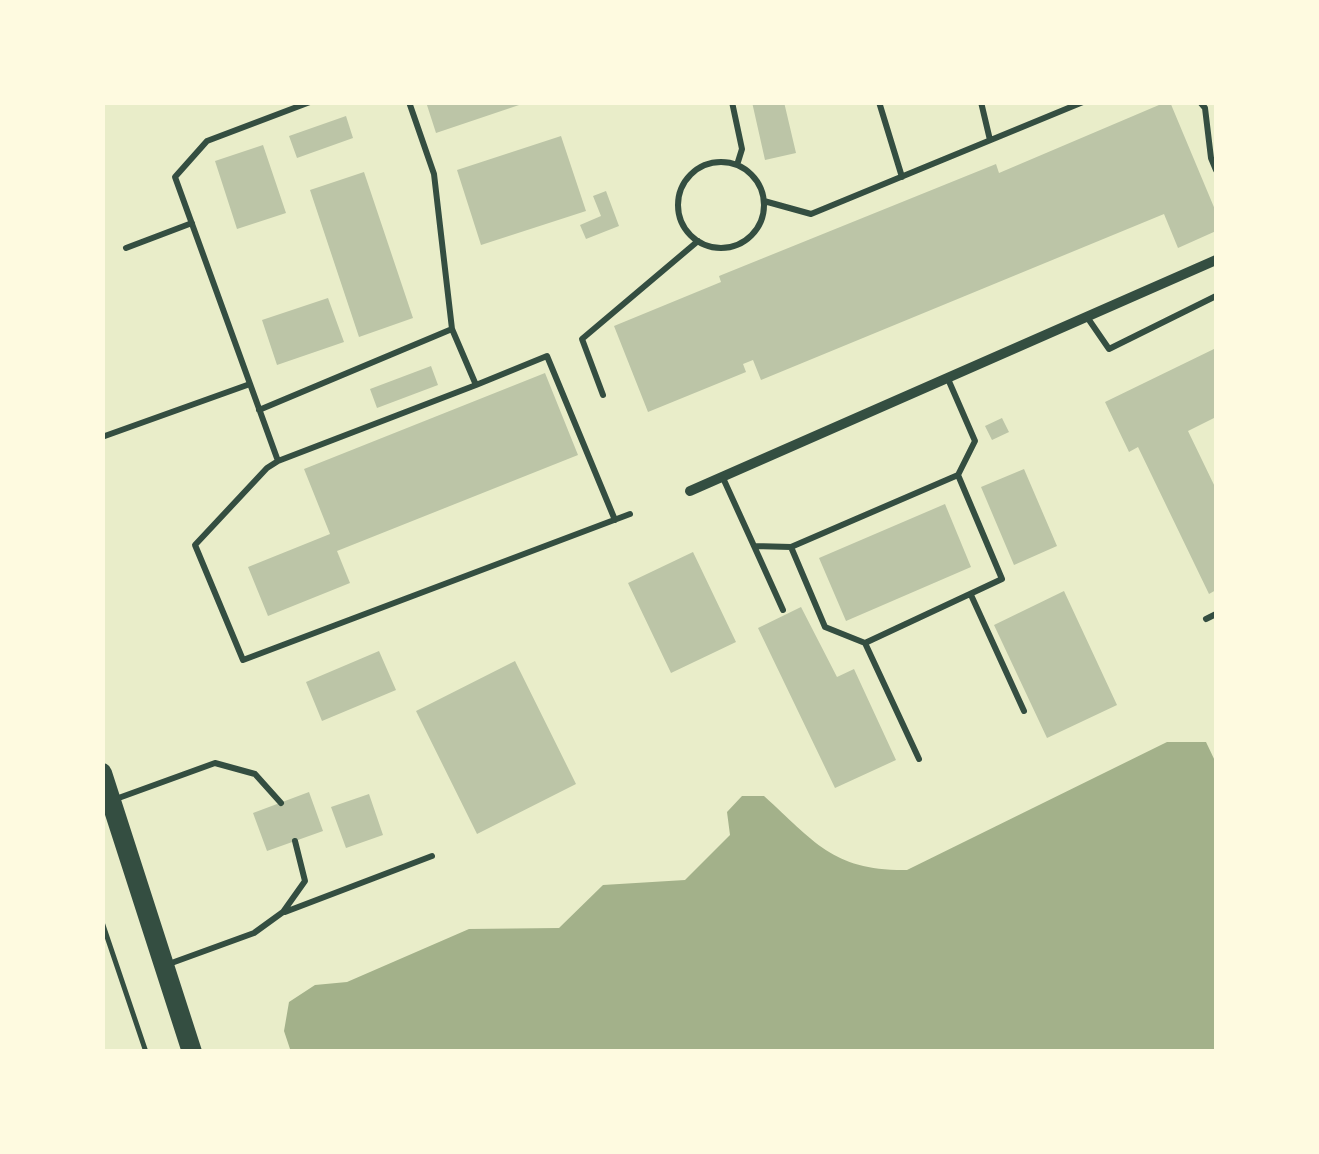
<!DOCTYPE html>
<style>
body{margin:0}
#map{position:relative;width:1319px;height:1154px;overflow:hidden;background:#e9edc9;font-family:"Crimson Pro",serif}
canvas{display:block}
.frame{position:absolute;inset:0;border:105px solid #fefae0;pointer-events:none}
</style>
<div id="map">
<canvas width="1319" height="1154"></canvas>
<div class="frame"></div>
</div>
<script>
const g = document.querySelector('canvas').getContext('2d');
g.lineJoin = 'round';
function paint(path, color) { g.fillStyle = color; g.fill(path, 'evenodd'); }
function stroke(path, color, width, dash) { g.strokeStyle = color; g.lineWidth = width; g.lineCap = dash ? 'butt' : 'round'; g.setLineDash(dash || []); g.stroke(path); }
const water = new Path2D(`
 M1167,742H1206L1216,763V1051L291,1052L284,1031L289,1002L315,985L347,982L469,929L559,928L603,885L685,880L730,835L727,812L742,796H764C815,842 833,871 907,870Z`);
const building = new Path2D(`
 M426,102H525V103L436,133Z
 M752,102H784L796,153L765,160Z
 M1166,102H1170L1216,212V231L1178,248L1164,214L761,380L753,360L743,364L746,372L648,412L614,326L721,282L719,276L996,164L999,173Z
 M346,116L353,138L297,158L289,136Z
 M561,136L586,211L481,245L457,170Z
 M263,145L286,213L237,229L215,161Z
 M364,172L413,318L359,337L310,190Z
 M606,191L619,226L586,239L580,225L601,216L593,196Z
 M328,298L344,342L277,365L262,320Z
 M1216,348V417L1188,431L1216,489V590L1209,594L1138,447L1129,452L1105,402Z
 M431,366L438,385L377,408L370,389Z
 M545,373L578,455L337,551L350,583L268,616L248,567L330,534L304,469Z
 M1002,418L1009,432L992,440L985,426Z
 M1024,469L1057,546L1014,565L981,487Z
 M945,504L971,567L846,621L819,558Z
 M693,552L736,642L671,673L628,583Z
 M1064,591L1117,705L1047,738L994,625Z
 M801,607L837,677L854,669L896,760L835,788L758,628Z
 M379,651L396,690L322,721L306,682Z
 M515,661L576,784L477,834L416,711Z
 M309,792L323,831L267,851L253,813Z
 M369,794L383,835L346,848L331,807Z`);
const path = new Path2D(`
 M102,922L146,1052`);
const service = new Path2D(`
 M409,102L434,174L452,329L476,385L278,461L267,468L195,545L243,660L630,514
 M732,102L742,149L737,165
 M879,102L902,177
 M981,102L990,140
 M1200,102L1205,108L1211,158L1216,170
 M678 205a43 43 0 1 1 86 0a43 43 0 1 1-86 0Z
 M764,201L811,214L1083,102
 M126,248L192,223
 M1087,317L1109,349L1216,296
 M476,385L547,356L615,520
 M603,395L582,339L698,241
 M259,410L452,329
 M102,437L250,384
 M278,461L175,177L207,141L310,102
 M723,478L754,546L791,547L825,627L865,643L1002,579L958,475L975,441L948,379
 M754,546L783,610
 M791,547L958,475
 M971,595L1024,711
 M1206,619L1216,614
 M865,643L919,759
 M113,800L215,763L255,774L281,803
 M285,912L432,856
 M166,965L254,933L283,912L305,881L295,841`);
const minor = new Path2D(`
 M690,491L1216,260`);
const secondary = new Path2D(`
 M102,773L192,1052`);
paint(water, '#a3b18a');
paint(building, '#bcc5a7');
stroke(path, '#344e41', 5);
stroke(service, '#344e41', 6);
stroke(minor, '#344e41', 10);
stroke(secondary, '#344e41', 20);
</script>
